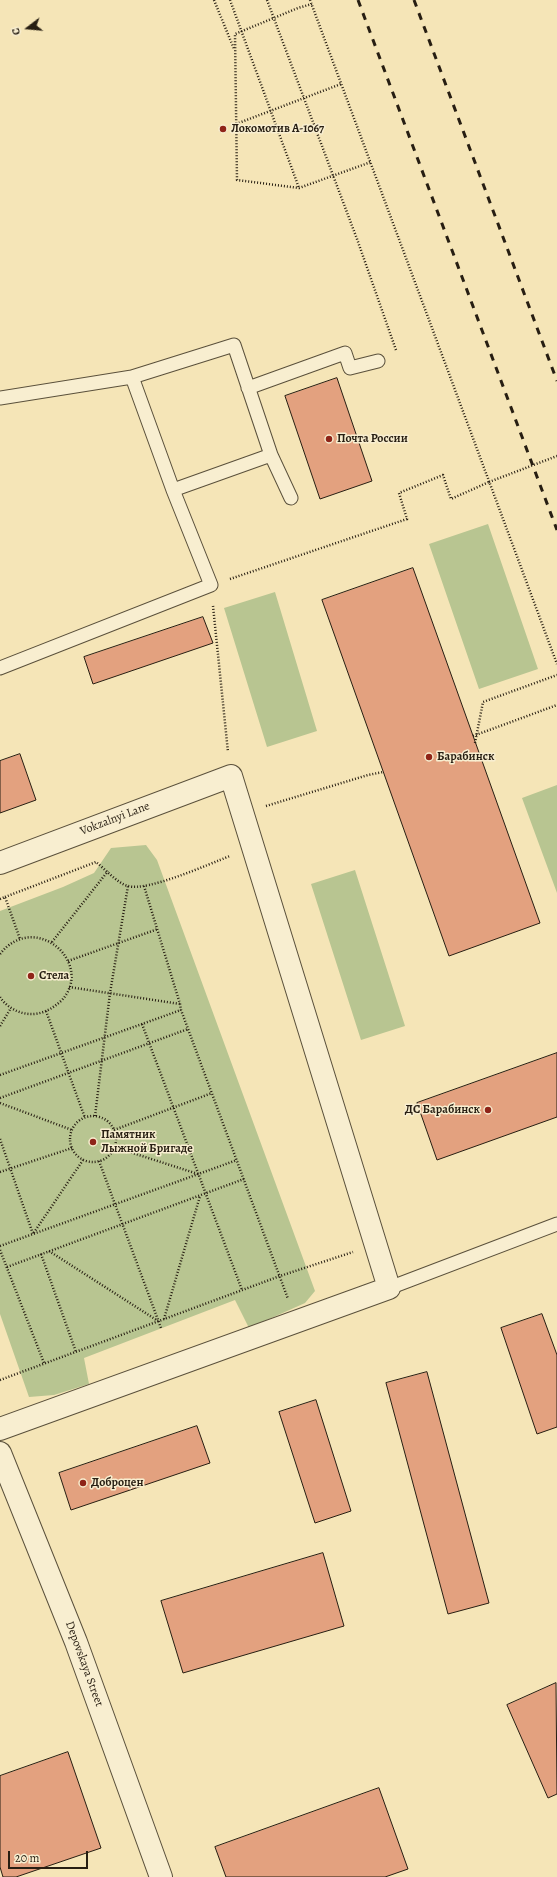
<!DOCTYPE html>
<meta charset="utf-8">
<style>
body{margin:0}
#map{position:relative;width:557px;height:1877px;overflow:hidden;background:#f5e5b7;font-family:Alegreya,serif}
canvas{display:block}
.north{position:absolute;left:8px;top:8px;width:40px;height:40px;-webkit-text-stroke:3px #f8eed0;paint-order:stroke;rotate:254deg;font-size:11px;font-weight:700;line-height:16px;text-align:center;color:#271e12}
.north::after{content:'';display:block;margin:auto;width:14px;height:18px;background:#271e12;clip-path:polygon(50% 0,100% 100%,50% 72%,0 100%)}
.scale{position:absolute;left:8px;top:1851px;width:80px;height:18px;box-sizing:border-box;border:2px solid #271e12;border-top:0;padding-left:5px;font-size:12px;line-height:14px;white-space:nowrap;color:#271e12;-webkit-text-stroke:3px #f8eed0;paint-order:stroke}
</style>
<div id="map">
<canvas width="557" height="1877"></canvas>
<div class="north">С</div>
<div class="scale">20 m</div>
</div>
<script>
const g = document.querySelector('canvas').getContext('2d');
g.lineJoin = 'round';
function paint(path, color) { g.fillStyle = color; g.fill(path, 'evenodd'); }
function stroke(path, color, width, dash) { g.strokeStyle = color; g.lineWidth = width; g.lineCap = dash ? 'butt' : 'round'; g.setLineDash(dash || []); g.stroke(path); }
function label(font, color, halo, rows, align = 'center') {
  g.font = font + ' Alegreya,serif'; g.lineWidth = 3; g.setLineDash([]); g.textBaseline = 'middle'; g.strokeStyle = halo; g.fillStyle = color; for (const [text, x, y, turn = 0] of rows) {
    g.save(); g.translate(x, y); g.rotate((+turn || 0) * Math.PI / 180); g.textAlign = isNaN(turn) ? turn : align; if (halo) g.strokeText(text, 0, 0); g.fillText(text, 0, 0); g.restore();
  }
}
const green = new Path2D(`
 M488,524L538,669L479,689L429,544Z
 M275,592L317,731L267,747L224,608Z
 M557,785V893L522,798Z
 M146,845L157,860L315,1291L305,1303L249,1328L235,1300L84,1358L89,1384L54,1395L29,1397L0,1314V911L63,887L94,873L111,848Z
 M355,870L405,1026L361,1040L311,884Z`);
const building = new Path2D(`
 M337,378L372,481L320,499L285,396Z
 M413,568L540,923L449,956L322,600Z
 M203,617L213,643L93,684L84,657Z
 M20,754L36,800L0,813V761Z
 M557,1053V1117L437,1160L417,1103Z
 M542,1314L557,1355V1427L537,1434L501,1328Z
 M427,1372L489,1603L448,1614L386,1383Z
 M316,1400L351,1511L315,1523L279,1412Z
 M197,1426L210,1463L71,1510L59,1473Z
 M323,1553L344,1626L183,1673L161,1601Z
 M556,1683L557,1794L548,1798L507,1705Z
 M68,1752L101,1848L16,1877H3L0,1867V1776Z
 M379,1788L408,1869L385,1877H226L215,1847Z`);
const path = new Path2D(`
 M214,0L234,49
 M230,0L299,188
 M267,0L357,239L396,350
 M310,0L557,664
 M312,4L298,8L235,34L237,180L299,188L371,162
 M236,124L341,84
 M230,579L407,519L399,493L443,475L451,499L489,482
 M213,606L228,752
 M475,743L483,702L557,675
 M266,806L368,775L383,772
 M144,886L180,1004L181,1010L288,1299
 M5,897L96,862C105,869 117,883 128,886C147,892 209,864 230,856
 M0,899L5,897L20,939
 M52,942L108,871
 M0,954C36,909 96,965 61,1001C53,1008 45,1013 34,1014C21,1015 7,1008 0,997
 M68,961L158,929
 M69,987L180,1004
 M46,1011L85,1118
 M142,1024L242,1290
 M0,1026L11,1008
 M0,1075L181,1010
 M0,1098L188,1029
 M0,1103L72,1130
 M95,1116L110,993L128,886
 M70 1139a23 23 0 1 1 46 0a23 23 0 1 1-46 0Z
 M114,1130L212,1093
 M0,1139L33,1234L83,1160
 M114,1147L198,1174
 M99,1161L161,1328
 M0,1172L72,1148
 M0,1246L237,1160
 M0,1250L44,1363
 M49,1251L158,1321
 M41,1254L76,1352
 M7,1267L244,1179
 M164,1319L200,1196
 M0,1380L280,1276L353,1252`);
const lane = new Path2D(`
 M132,377L234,345L271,455L291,498
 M248,388L345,353L350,368L378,361
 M0,398L132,377L173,490L211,585L0,668
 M173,490L271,455
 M389,1288L557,1224`);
const street = new Path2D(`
 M0,863L231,776L389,1288L0,1429
 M0,1453L76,1642L161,1877`);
const rail = new Path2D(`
 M358,0L557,530
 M414,0L557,381`);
const pathBridge = new Path2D(`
 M489,482L557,456
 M473,736L557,705`);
const markers = [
 [223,129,4,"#8f2418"],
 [329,439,4,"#8f2418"],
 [429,757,4,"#8f2418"],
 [31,976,4,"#8f2418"],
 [488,1110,4,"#8f2418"],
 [93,1142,4,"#8f2418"],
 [83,1483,4,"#8f2418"]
];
const poiNames = [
 ["Локомотив А-1067",231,129],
 ["Почта России",337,439],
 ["Барабинск",437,757],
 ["Стела",39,976],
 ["ДС Барабинск",480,1110,"right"],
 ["Памятник",101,1135],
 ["Лыжной Бригаде",101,1149],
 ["Доброцен",91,1483]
];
const streetNames = [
 ["Vokzalnyi Lane",115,819,-21],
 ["Depovskaya Street",84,1664,70]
];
paint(green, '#b8c591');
paint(building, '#e3a17f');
stroke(building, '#271e12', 1);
stroke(lane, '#5a503b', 15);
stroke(street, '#5a503b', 24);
stroke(path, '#271e12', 2.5, [1, 2]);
stroke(lane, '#f8eed0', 13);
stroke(street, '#f8eed0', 22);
stroke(rail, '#271e12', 3, [7, 7]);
stroke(pathBridge, '#271e12', 2.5, [1, 2]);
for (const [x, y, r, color] of markers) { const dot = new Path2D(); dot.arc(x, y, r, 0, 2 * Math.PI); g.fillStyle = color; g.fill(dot); stroke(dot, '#f8eed0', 1.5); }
label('bold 12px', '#271e12', '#f8eed0', poiNames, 'left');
label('12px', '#271e12', '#f8eed0', streetNames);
</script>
